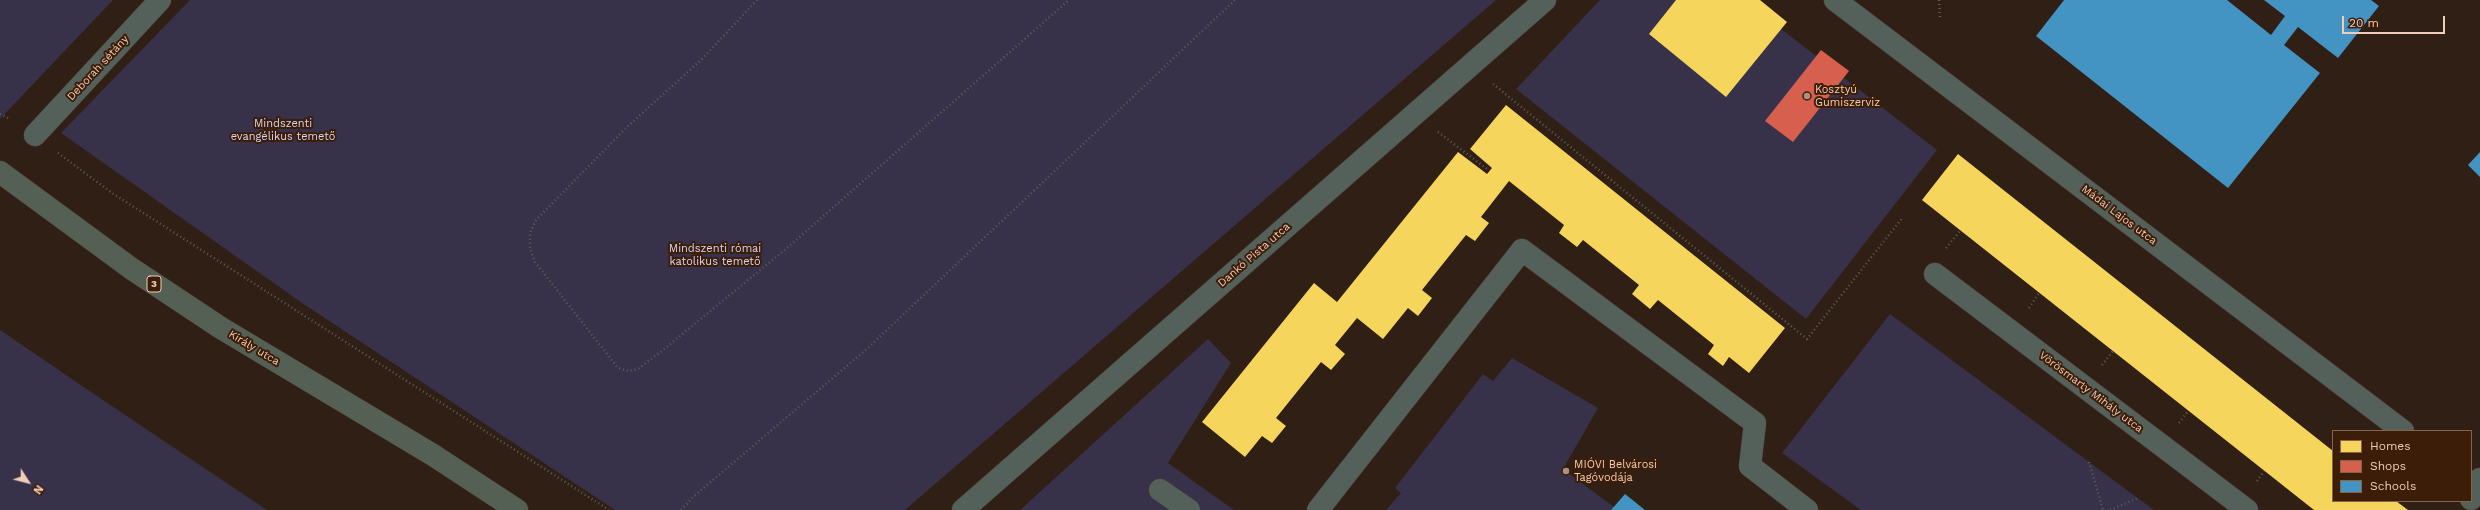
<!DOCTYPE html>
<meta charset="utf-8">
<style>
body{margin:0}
#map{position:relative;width:2480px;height:510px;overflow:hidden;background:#301f14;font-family:"Work Sans",sans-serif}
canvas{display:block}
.legend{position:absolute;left:2332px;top:430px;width:140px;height:72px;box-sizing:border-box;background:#3c1d08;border:1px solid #84634f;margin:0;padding:5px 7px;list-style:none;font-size:12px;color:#f1cdb9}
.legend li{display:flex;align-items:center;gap:8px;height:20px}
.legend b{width:20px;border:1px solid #84634f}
.north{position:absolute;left:8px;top:462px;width:40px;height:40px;-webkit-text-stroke:3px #3c1d08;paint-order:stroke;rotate:126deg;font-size:11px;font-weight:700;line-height:16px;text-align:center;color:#f1cdb9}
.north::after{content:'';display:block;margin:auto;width:14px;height:18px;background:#f1cdb9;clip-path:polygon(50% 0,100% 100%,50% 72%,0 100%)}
.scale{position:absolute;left:2342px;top:16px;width:103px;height:18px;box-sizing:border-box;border:2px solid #f1cdb9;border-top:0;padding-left:5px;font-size:12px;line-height:14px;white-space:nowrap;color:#f1cdb9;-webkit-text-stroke:3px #3c1d08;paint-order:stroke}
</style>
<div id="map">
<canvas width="2480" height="510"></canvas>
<ul class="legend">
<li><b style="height:11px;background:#f6d55c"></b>Homes</li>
<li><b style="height:11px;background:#d6604d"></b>Shops</li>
<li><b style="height:11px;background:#4393c3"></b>Schools</li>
</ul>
<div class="north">N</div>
<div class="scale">20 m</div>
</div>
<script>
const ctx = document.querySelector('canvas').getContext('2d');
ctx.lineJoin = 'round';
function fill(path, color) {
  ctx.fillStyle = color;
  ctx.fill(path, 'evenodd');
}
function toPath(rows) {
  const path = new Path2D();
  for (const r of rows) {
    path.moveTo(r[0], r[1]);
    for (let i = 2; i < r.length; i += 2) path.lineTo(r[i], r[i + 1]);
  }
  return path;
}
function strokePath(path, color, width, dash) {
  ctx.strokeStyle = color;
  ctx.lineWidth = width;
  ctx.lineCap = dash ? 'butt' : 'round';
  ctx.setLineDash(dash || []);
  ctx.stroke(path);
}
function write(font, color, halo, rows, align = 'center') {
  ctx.font = font + ' "Work Sans",sans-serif';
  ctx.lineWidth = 4;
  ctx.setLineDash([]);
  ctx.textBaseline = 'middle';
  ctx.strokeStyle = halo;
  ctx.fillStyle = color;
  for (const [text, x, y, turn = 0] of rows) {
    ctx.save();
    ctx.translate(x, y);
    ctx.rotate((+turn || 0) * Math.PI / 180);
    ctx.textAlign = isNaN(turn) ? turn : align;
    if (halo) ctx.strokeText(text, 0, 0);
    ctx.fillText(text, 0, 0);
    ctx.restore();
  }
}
const green = toPath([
 [0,0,113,0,0,119],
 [190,0,1496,0,905,510,615,510,302,303,61,133],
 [1600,0,1744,0,1937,150,1806,319,1516,89],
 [1890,314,2089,462,2154,510,1861,510,1782,453],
 [0,330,100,398,267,510,0,510],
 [1208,339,1231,363,1168,463,1234,510,1020,510],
 [1512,358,1598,408,1563,469,1618,510,1386,510,1401,493,1395,488,1483,374,1493,381]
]);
const homes = toPath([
 [1676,0,1760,0,1787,22,1726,97,1649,34],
 [1506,105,1785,328,1749,373,1729,357,1723,366,1708,354,1714,345,1658,300,1650,309,1632,294,1639,285,1583,240,1577,247,1559,233,1564,225,1509,181,1481,217,1489,223,1475,241,1466,235,1422,290,1432,298,1418,316,1408,308,1383,339,1357,318,1335,345,1345,354,1331,370,1321,362,1276,418,1286,426,1272,443,1262,436,1245,457,1202,422,1314,283,1337,302,1458,152,1487,174,1492,168,1470,149],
 [1958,154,2333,451,2333,501,2396,501,2408,510,2314,510,1922,200]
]);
const shops = toPath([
 [1821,50,1849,71,1793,142,1765,121]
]);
const schools = toPath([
 [2064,0,2227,0,2271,35,2285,16,2264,0,2371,0,2379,6,2338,58,2298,27,2284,45,2320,73,2228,188,2036,36],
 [2480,152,2480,177,2468,165],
 [1625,494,1645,510,1611,510]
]);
const path = toPath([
 [757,0,702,59,627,127,536,220,530,233,530,249,535,262,618,368,628,371,638,369,663,350,787,248,1069,0],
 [1939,0,1940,19],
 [1493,84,1807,339,1903,217],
 [0,114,10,119],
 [1438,132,1487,169],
 [58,153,112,193,609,510],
 [1946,248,1960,231],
 [2029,308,2039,293],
 [2102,365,2113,351],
 [2179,423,2188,411],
 [2089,462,2103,510],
 [2257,481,2264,471],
 [681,510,693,497,868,348,1235,0],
 [2110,510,2138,498]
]);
const minor = toPath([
 [1835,0,2403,431],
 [35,135,160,0],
 [1935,274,2247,510],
 [1160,490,1189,510],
 [2471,499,2475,485,2480,479],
 [963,510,1545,0],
 [1318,510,1522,250,1755,423,1750,466,1807,510]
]);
const major = toPath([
 [0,172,132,269,221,328,433,455,517,510]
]);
const markers = [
 [1807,96,4,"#ad907f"],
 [1566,471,4,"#ad907f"]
];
const shields = [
 [154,284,14]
];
const shieldNames = [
 ["3",154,284]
];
const streetNames = [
 ["Deborah sétány",98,68,-47],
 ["Mádai Lajos utca",2119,215,37],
 ["Dankó Pista utca",1254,255,-41],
 ["Király utca",254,348,31],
 ["Vörösmarty Mihály utca",2091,392,37]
];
const poiNames = [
 ["Kosztyú",1815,90],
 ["Gumiszerviz",1815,103],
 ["MIÓVI Belvárosi",1574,465],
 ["Tagóvodája",1574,478]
];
const parkNames = [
 ["Mindszenti",283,124],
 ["evangélikus temető",283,137],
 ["Mindszenti római",715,249],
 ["katolikus temető",715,262]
];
fill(green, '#373149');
fill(homes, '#f6d55c');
fill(shops, '#d6604d');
fill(schools, '#4393c3');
strokePath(minor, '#4c3c31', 23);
strokePath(major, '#4c3c31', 23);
strokePath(path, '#5b5f57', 2.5, [1, 3]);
strokePath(minor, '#54615a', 22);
strokePath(major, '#556055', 22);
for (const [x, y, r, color] of markers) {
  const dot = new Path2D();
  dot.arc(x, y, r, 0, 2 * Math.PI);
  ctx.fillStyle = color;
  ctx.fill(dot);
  strokePath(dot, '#3c1d08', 1.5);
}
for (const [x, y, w] of shields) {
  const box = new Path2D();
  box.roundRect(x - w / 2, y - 8, w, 16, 3);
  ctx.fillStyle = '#3c1d08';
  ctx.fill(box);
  strokePath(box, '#f1cdb9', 1);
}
write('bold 10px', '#f1cdb9', null, shieldNames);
write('11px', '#f1cdb9', '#3c1d08', streetNames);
write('11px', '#f1cdb9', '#3c1d08', poiNames, 'left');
write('11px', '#dad6f7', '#3c1d08', parkNames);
</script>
